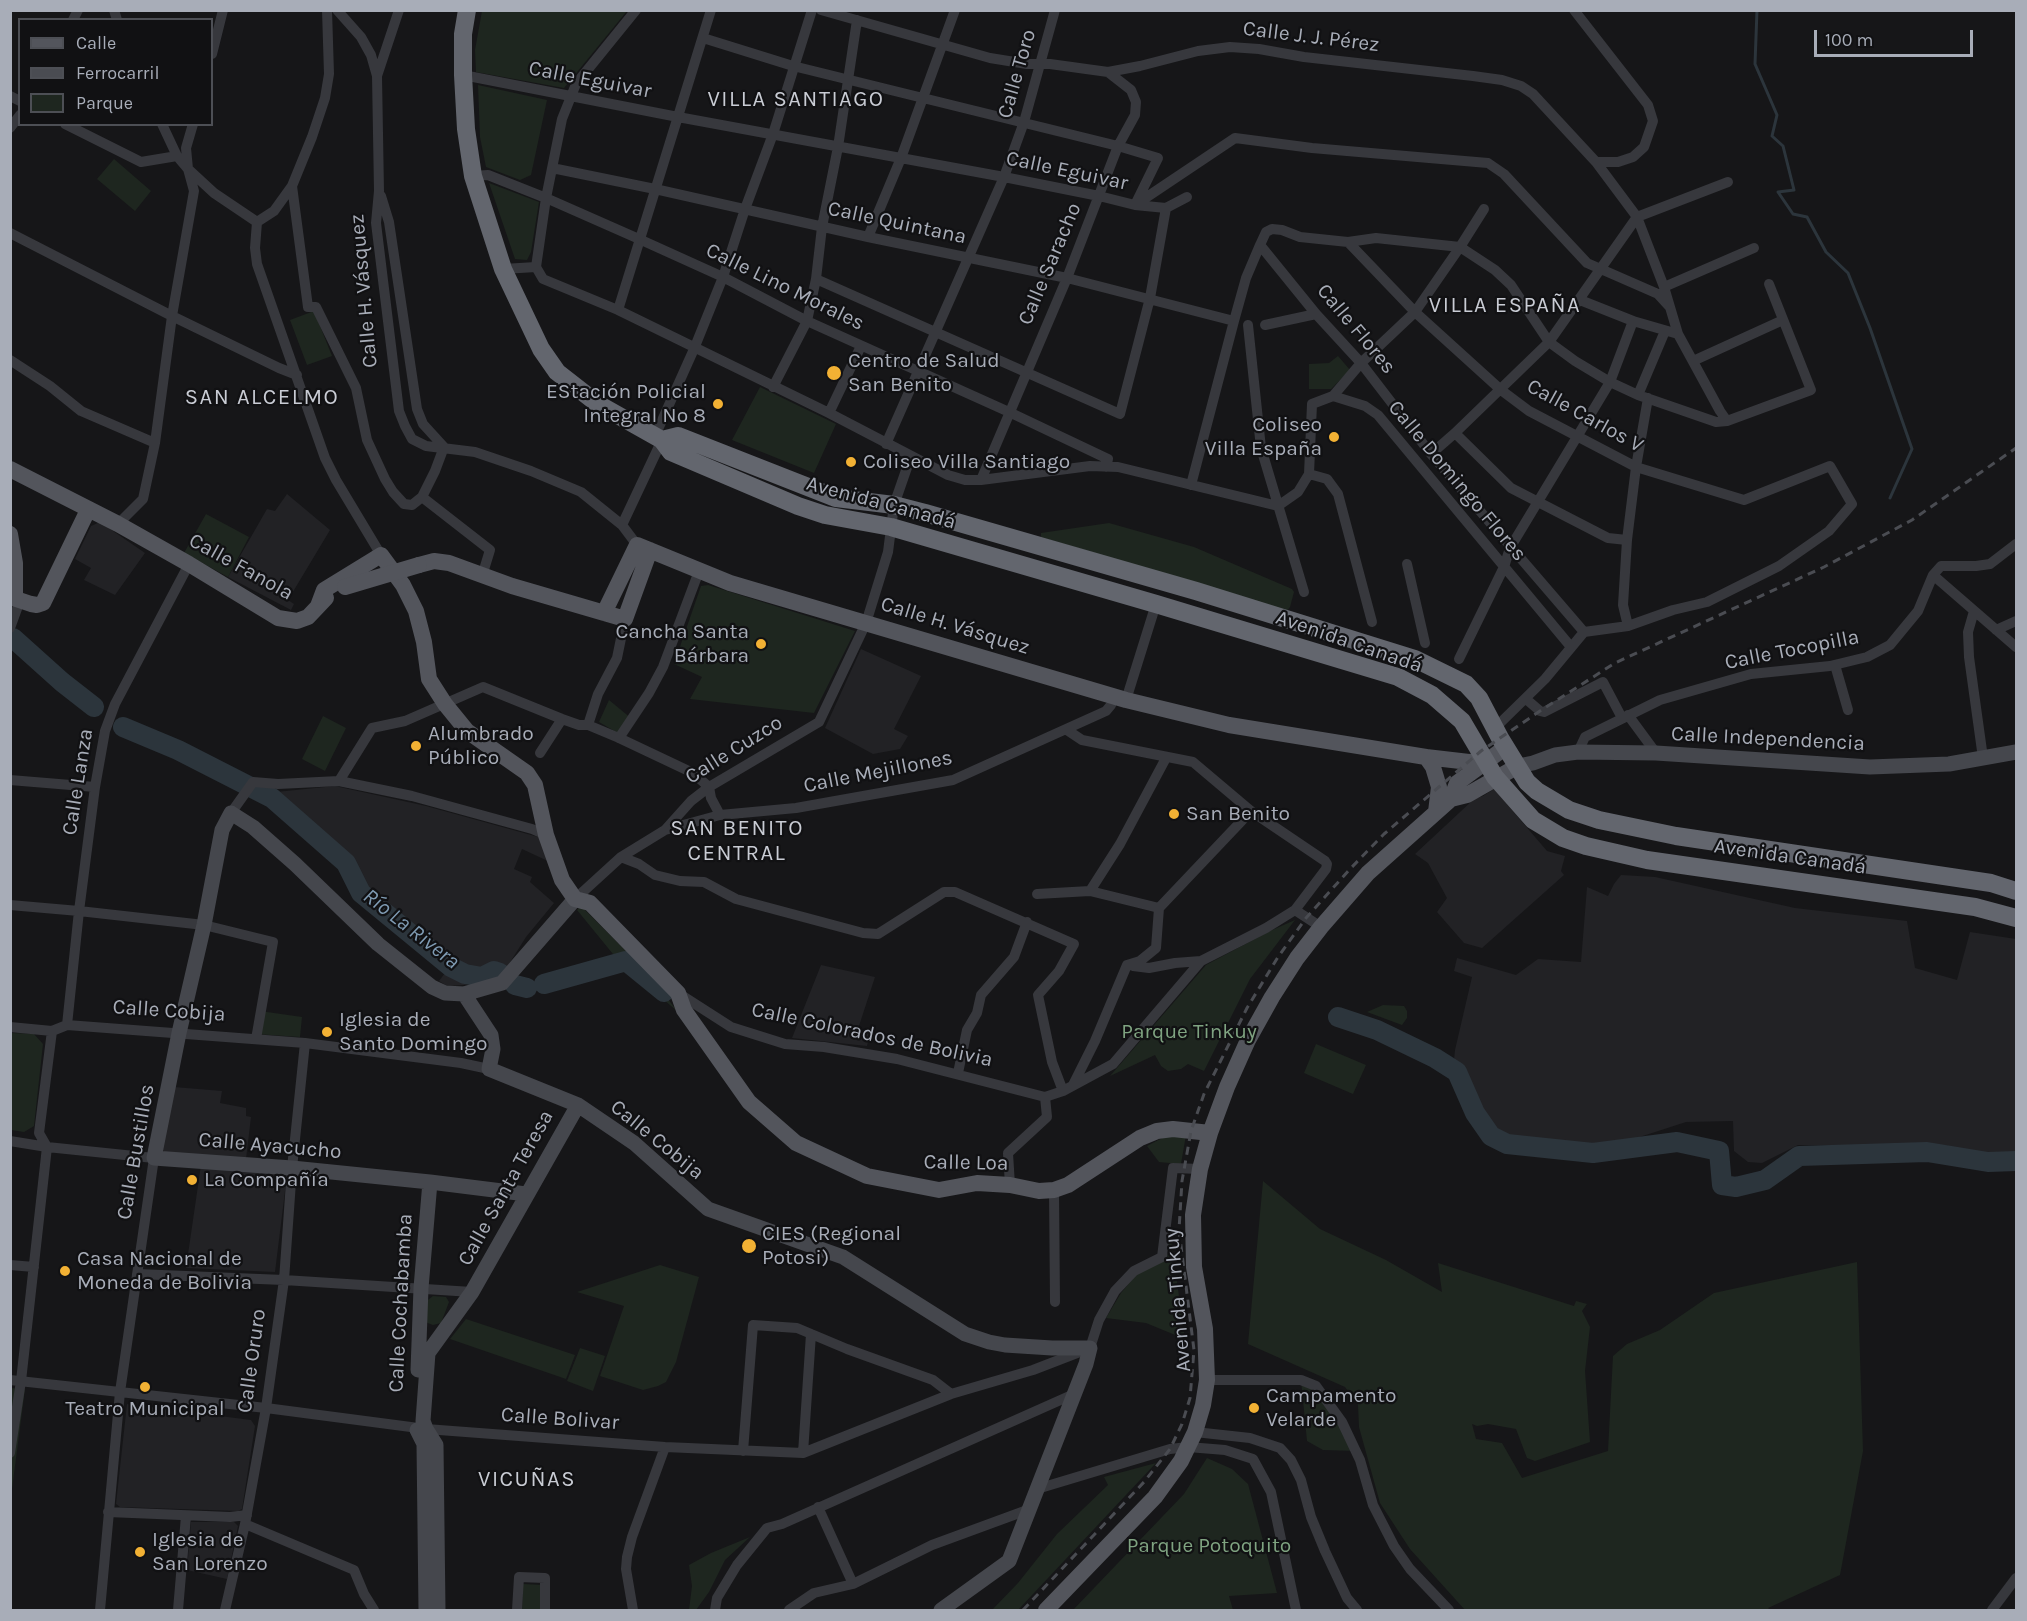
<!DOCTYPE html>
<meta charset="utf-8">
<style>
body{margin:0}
#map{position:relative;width:2027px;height:1621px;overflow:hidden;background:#161618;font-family:Karla,sans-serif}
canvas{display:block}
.frame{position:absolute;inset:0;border:12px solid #a8adb8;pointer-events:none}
.legend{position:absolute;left:18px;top:18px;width:195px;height:108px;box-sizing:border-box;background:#111113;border:2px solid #4d4f55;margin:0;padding:8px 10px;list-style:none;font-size:18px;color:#a8adb8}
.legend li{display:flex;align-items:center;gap:12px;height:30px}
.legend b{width:30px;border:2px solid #4d4f55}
.scale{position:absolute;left:1814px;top:30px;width:159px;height:27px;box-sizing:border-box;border:3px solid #a8adb8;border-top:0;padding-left:8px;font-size:18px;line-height:21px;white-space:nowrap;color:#a8adb8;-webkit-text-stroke:4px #111113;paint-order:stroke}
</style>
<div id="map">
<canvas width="2027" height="1621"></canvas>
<div class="frame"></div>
<ul class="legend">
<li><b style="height:8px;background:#53555c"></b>Calle</li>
<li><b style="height:8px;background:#4a4c52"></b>Ferrocarril</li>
<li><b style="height:16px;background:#1e261f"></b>Parque</li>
</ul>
<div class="scale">100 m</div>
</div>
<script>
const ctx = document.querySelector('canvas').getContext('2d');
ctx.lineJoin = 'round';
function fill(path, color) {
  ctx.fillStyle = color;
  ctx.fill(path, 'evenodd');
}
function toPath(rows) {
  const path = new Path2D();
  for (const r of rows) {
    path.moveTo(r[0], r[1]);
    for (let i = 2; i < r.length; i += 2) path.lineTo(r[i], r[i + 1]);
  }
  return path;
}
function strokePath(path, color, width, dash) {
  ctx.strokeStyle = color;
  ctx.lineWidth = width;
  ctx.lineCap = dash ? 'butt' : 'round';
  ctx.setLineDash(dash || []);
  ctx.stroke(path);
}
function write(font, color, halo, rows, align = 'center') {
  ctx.font = font + ' Karla,sans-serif';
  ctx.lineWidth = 4.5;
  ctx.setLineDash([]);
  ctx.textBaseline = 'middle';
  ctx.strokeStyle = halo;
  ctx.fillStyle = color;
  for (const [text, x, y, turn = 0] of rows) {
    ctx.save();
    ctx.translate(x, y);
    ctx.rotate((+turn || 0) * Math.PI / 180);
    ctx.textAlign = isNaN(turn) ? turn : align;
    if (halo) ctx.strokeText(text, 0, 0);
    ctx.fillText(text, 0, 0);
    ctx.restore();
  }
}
const built = toPath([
 [287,494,330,530,288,600,294,604,291,610,228,577,267,509,275,511],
 [100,522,145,553,115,595,84,580,91,568,75,559,91,526],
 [861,649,921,676,894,729,908,736,900,749,873,754,825,728],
 [335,786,426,806,542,838,550,862,522,849,514,869,532,877,530,882,554,903,526,937,502,975,464,985,447,986,439,981,451,965,363,891,350,864,274,797,256,787,276,792],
 [1494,789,1547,851,1565,856,1561,871,1564,875,1482,948,1464,943,1437,912,1447,898,1428,863,1415,854,1474,799,1483,796],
 [1621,875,1655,877,1795,908,1907,921,1915,968,1957,980,1970,932,2016,939,2016,1155,1978,1154,1944,1145,1798,1145,1762,1163,1748,1162,1734,1151,1733,1121,1686,1122,1621,1143,1594,1148,1546,1144,1498,1133,1454,1060,1455,1050,1472,977,1454,971,1457,958,1516,975,1538,959,1581,962,1587,887,1608,896,1614,884],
 [821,965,875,977,858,1029,870,1032,867,1046,792,1038],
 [174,1087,222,1091,220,1103,246,1108,246,1116,251,1117,246,1159,165,1152,160,1148],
 [201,1165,287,1175,275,1272,186,1268],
 [127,1404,251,1420,255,1426,242,1509,238,1511,120,1507,116,1504],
 [191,1522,234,1522,238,1526,227,1579,187,1570]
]);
const green = toPath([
 [482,11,482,10,627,11,564,88,476,72,475,50],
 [478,85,547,100,531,175,520,180,486,167,480,137],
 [114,159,151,191,135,211,97,179],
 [489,183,539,202,531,252,527,260,515,259],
 [314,311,332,356,307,365,290,320],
 [1338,356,1350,370,1331,389,1309,389,1309,364,1329,363],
 [760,387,836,424,814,473,732,440],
 [206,514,249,537,228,577,184,553],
 [1109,523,1194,547,1292,589,1294,592,1290,607,1287,611,1041,537,1041,533],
 [708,585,855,631,814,713,690,699,702,677,674,664,701,586],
 [609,700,632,719,623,736,599,722],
 [323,716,346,728,325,771,302,759],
 [581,906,645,970,678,1012,617,959,577,910],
 [1295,920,1250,979,1204,1071,1188,1064,1181,1069,1168,1071,1161,1066,1155,1055,1110,1076,1206,965,1270,931],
 [1383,1005,1404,1006,1407,1011,1407,1018,1402,1025,1367,1012],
 [260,1011,302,1017,300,1037,256,1034],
 [11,1033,34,1034,43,1044,34,1126,24,1132,11,1130],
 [1316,1044,1366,1065,1353,1094,1304,1073],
 [1168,1135,1186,1135,1181,1164,1159,1162,1147,1146],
 [1263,1181,1320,1229,1386,1260,1442,1292,1438,1263,1574,1306,1576,1301,1587,1304,1582,1311,1590,1327,1585,1371,1590,1442,1535,1461,1527,1458,1516,1429,1488,1424,1477,1426,1472,1424,1476,1439,1502,1443,1522,1478,1608,1451,1613,1356,1627,1344,1660,1330,1714,1293,1857,1262,1863,1451,1840,1575,1768,1608,1770,1610,1465,1610,1410,1549,1380,1503,1359,1427,1358,1405,1345,1387,1248,1344],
 [1170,1232,1185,1339,1146,1323,1106,1318,1121,1293,1137,1274,1167,1258],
 [660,1265,699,1277,676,1362,666,1382,658,1386,643,1390,600,1376,624,1306,577,1292],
 [433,1296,446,1297,449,1302,441,1323,433,1325,425,1322,424,1303],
 [466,1319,575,1355,566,1379,450,1339],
 [580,1348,605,1356,593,1391,567,1381],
 [1301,1380,1316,1386,1356,1451,1323,1450,1307,1441],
 [10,1388,25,1389,12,1489,10,1489],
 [1207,1458,1232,1469,1248,1484,1277,1593,1229,1596,1233,1610,1073,1610,1184,1494],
 [1156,1463,1018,1610,992,1610,1018,1583,1057,1534,1108,1485,1104,1477],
 [750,1537,725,1560,709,1592,696,1610,689,1610,692,1586,689,1565,711,1553],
 [523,1584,542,1585,542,1610,522,1610]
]);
const stream = toPath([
 [1757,10,1755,64,1777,115,1772,136,1783,146,1794,190,1778,192,1793,214,1807,217,1826,252,1848,273,1870,328,1912,449,1890,498]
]);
const river = toPath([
 [13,638,62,682,94,707],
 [123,727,178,750,272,798,346,863,361,893,451,967,465,974,482,977,494,971,500,973],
 [544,984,626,961,664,992],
 [515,985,527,988],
 [1338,1017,1377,1030,1435,1058,1457,1072,1475,1113,1491,1136,1507,1144,1593,1153,1677,1142,1719,1151,1722,1185,1736,1187,1765,1180,1799,1156,1927,1152,1988,1162,2016,1161]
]);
const street = toPath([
 [114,10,117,20],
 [337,10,361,37,371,55,377,76,379,191,376,223,399,411,405,426,412,439,426,446,475,452,531,471,581,492,622,525,637,545],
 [636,10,576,84,562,119,546,198,536,267,543,279,618,310,829,413,948,475,965,480,981,480,1090,466,1118,467,1278,506,1298,492,1309,474,1312,404,1333,396,1365,406,1378,415,1571,647],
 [821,10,990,58,1027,64,1050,64,1108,72,1140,66,1198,51,1230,47,1259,49,1304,57,1473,76,1502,80,1521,86,1533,94,1596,162,1637,217,1664,287,1678,334,1720,411,1727,421],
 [1574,10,1648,105,1653,121,1644,147,1633,157,1618,162,1596,162],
 [73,20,78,10],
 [703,38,793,66,1118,146,1158,158,1135,205,1166,208,1187,197],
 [212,54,223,10],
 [463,75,678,117,1004,177,1099,196,1135,205,1235,138,1312,148,1488,163,1504,174,1587,263,1658,294,1669,306],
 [377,76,399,10],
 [10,96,20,101],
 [65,124,141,162,177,156],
 [162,124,177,156,188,169,214,193,257,222],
 [10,128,20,115],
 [552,168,655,189,868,237,1067,278,1234,321],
 [473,176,488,175,546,198,639,239,723,277,807,321,1009,412,1108,459,1106,467],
 [292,186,308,307,316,307,356,388,367,440,385,479,393,492,404,504,412,505,422,497,490,550,482,576],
 [381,196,389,222,417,409,423,424,444,447],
 [1637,217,1728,182],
 [257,222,255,248,257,264,325,458,336,480,381,555],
 [257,222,274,211,292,186,312,137,325,98,329,74,327,10],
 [10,233,172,316,279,368,297,375],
 [868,237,901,158,955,10],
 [1348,242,1376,238,1460,247,1495,270,1511,285,1549,342,1575,361,1610,382,1638,395,1716,422,1727,421,1811,390,1769,284],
 [1260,245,1316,314,1361,363,1431,454,1584,632],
 [503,269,536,267],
 [816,279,1120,414,1150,298,1166,208],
 [1664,287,1754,248],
 [1580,300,1633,321],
 [618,310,711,10],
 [1248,325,1261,448,1304,592],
 [1265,325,1316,314],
 [10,360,50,386,81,411,155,443],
 [1693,361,1783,320],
 [773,387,807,321,816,279,822,227,838,147,857,20],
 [1638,395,1665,331],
 [1333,396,1361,363,1415,312,1460,247,1484,209],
 [829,413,861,346],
 [1455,433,1511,488,1608,538,1627,540],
 [655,436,694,349,723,277,745,209,773,134,812,10],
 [886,444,1004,177,1024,122,1055,10],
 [1431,454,1455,433,1549,342,1637,217],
 [1309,474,1327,479,1338,494,1372,622],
 [981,480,1067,278,1118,146,1135,115,1136,102,1131,90,1108,72],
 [1191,485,1234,321,1246,278,1260,245,1266,232,1272,229,1282,230,1300,237,1348,242,1415,312,1501,390,1529,411,1636,467,1744,500,1830,466,1852,504,1829,531,1779,566,1707,602,1673,610,1628,626,1584,632,1545,679,1495,728],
 [422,497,435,471,444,447],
 [118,524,143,499,155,443,172,316,194,191,188,169,186,148,193,124],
 [622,525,662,440],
 [1407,564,1425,643],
 [1933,575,2016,647],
 [1974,611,1968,632,1969,657,1983,758],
 [1628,626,1623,605,1627,540,1636,467,1648,398],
 [10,628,18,606,15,598],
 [1996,630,2016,621],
 [1459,659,1504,567,1510,548,1610,382,1633,321,1678,334],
 [1835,665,1848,710],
 [1526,699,1540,711,1544,712,1603,682,1622,718],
 [1126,700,1156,604],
 [1628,715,1656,753],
 [588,725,598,694,617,658,625,619],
 [619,738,649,693,663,667,699,571],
 [1578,752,1585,737,1660,700,1751,674,1830,666,1867,657,1890,645,1918,611,1933,575,1941,566,1976,566,1990,564,2016,544],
 [540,753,562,719],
 [10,780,95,787],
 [339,781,412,796,532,829,546,835],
 [231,813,253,782,278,784,339,781,372,728,405,721,483,687,562,719,579,725,588,725,619,738,693,773,709,787,711,798,720,815],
 [665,830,720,815,796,808,953,780,1106,711,1111,705,1114,697],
 [621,857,639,864,655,875,680,881,704,882,736,899,863,933,878,934,944,892,955,892,1074,944,1059,971,1038,995,1052,1062,1063,1091],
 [1090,891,1120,844,1166,758],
 [1037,894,1090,891,1159,908],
 [575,899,621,857,665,830,691,801,709,787,819,722,866,623,888,552,894,505,911,456],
 [10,905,79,911,204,925,273,942,256,1039],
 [1295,910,1321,927],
 [1127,965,1140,961,1156,948,1159,908,1251,811],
 [1133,966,1149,968,1175,963,1201,961],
 [678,993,731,1027,785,1044,824,1047,897,1059,1045,1097,1063,1091,1113,1064,1201,961,1266,928,1295,910,1326,869,1327,864,1325,861,1251,811,1193,762,1082,740,1067,730],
 [67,1025,79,911,95,787,105,731,115,704,189,564],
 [10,1027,52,1031,67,1025,305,1043,461,1063,489,1069],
 [958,1073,967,1030,977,1013,981,995,1014,957,1027,922],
 [1073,1085,1095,1041,1127,965],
 [10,1141,47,1147,154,1158,120,1392,100,1610],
 [1010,1185,1008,1153,1047,1117,1045,1097],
 [1054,1190,1055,1302],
 [10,1265,34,1267],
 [137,1274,284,1280,472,1292],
 [10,1380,266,1408,426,1429,665,1447,803,1453,951,1394,1033,1370,1090,1348,1099,1320,1115,1291,1134,1271,1162,1257,1173,1168,1200,1169],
 [1207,1380,1301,1380,1316,1386,1342,1422,1360,1460,1373,1505,1394,1546,1410,1569,1449,1610],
 [1195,1432,1250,1438,1280,1448,1291,1460,1301,1480,1311,1517,1325,1551,1347,1598,1357,1610],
 [743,1451,753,1325,797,1328,847,1349,933,1380,951,1394],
 [10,1453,21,1381,47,1147,39,1133,52,1031],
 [803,1453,811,1334],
 [1037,1489,1170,1449,1188,1447,1225,1450,1253,1459,1271,1492,1296,1610],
 [818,1507,853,1584],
 [108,1512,230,1517,247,1515],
 [245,1524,354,1570,364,1594,374,1610],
 [178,1610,186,1516],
 [225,1610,245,1524,266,1408,284,1280,292,1168,305,1043],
 [517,1610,519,1577,545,1578,545,1610],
 [633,1610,626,1569,627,1557,632,1537,665,1447],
 [715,1610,717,1598,737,1565,767,1528,782,1524,1074,1394],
 [789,1610,814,1593,853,1584,932,1545,1030,1509],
 [1992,1610,2016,1578]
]);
const secondary = toPath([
 [1518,766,1533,763,1555,755,1578,752,1656,753,1870,767,1949,764,2016,752],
 [464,994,491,1035,493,1049,489,1069,578,1105,634,1143,708,1209,843,1257,965,1334,989,1342,1005,1345,1052,1348,1090,1348,1086,1364,1009,1561,941,1610],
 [526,1194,430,1182,292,1168,154,1158,179,1033,204,925,222,830,231,813,253,827,295,864,378,944,432,987,445,993,464,994,502,983,575,899],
 [418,1370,421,1288,430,1182],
 [417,1430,424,1444,426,1610],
 [438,1610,436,1445,426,1429,423,1421,428,1353,472,1292,578,1105]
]);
const primary = toPath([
 [10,469,118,524,189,564,278,618,297,621,308,617,326,598],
 [10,534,15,563,15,598],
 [419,565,434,561,449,563,512,586,625,619,650,550],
 [10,597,31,604,37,605,43,603,88,510],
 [318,606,324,590,381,555,403,585,416,611,424,642,429,679,445,704,467,731,527,773,535,785,546,835,562,880,575,899,590,903,678,993,684,1010,749,1102,796,1143,867,1176,939,1190,977,1183,1010,1185,1039,1191,1054,1190,1068,1185,1140,1138,1157,1131,1173,1129,1210,1133],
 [604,613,637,545,730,583,1126,700,1229,725,1426,757,1469,762,1486,761],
 [1426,757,1433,767,1439,787,1436,812],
 [1451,799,1457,783,1506,747],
 [1046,1610,1155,1497,1181,1461,1195,1432,1203,1405,1207,1380,1205,1329,1194,1267,1193,1215,1200,1169,1210,1133,1227,1087,1248,1040,1272,997,1297,958,1321,927,1368,873,1451,799,1467,795,1518,766]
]);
const highway = toPath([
 [467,10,463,34,463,75,466,129,473,176,503,269,541,349,557,372,598,404,662,440,671,452,798,506,825,515,891,527,1156,604,1398,677,1432,695,1462,721,1495,777,1533,820,1563,838,1586,846,1647,860,1975,907,2016,918],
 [662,440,678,436,836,498,894,505,925,513,1196,591,1415,659,1466,684,1479,698,1500,738,1527,782,1537,791,1569,810,1599,820,1676,836,1991,883,2016,891]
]);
const rail = toPath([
 [1023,1610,1144,1482,1170,1449,1182,1424,1190,1398,1194,1350,1179,1230,1182,1181,1191,1131,1204,1094,1247,1008,1278,957,1306,918,1350,869,1384,834,1481,751,1540,711,1615,663,1824,567,1912,520,2016,448]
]);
const primaryBridge = toPath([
 [345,587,419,565]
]);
const markers = [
 [834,373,8,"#f2b134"],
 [718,404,6,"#f2b134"],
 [1334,437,6,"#f2b134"],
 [851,462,6,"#f2b134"],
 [761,644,6,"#f2b134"],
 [416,746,6,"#f2b134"],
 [1174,814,6,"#f2b134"],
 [327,1032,6,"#f2b134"],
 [192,1180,6,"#f2b134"],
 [749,1246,8,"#f2b134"],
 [65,1271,6,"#f2b134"],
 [145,1387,6,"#f2b134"],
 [1254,1408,6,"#f2b134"],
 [140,1552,6,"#f2b134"]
];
const streetNames = [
 ["Calle J. J. Pérez",1311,37,7],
 ["Calle Toro",1017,74,-74],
 ["Calle Eguivar",590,80,11],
 ["Calle Eguivar",1067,171,12],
 ["Calle Quintana",897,223,12],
 ["Calle Saracho",1050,264,-67],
 ["Calle Lino Morales",785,287,26],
 ["Calle H. Vásquez",364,291,-95],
 ["Calle Flores",1356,329,50],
 ["Calle Carlos V",1585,416,29],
 ["Calle Domingo Flores",1457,481,50],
 ["Avenida Canadá",881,503,15],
 ["Calle Fanola",241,567,29],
 ["Calle H. Vásquez",955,626,17],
 ["Avenida Canadá",1349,642,19],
 ["Calle Tocopilla",1792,650,-11],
 ["Calle Independencia",1768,739,3],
 ["Calle Cuzco",734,750,-32],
 ["Calle Mejillones",878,772,-11],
 ["Calle Lanza",78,782,-81],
 ["Avenida Canadá",1790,857,8],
 ["Calle Cobija",169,1011,4],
 ["Calle Colorados de Bolivia",872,1035,12],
 ["Calle Cobija",657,1140,39],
 ["Calle Ayacucho",270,1146,5],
 ["Calle Bustillos",136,1152,-80],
 ["Calle Loa",966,1163,1],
 ["Calle Santa Teresa",506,1188,-61],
 ["Avenida Tinkuy",1178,1300,-95],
 ["Calle Cochabamba",401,1303,-87],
 ["Calle Oruro",252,1361,-82],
 ["Calle Bolivar",560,1419,4]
];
const poiNames = [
 ["Centro de Salud",848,361],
 ["San Benito",848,385],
 ["EStación Policial",706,392,"right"],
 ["Integral No 8",706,416,"right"],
 ["Coliseo",1322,425,"right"],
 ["Villa España",1322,449,"right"],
 ["Coliseo Villa Santiago",863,462],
 ["Cancha Santa",749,632,"right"],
 ["Bárbara",749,656,"right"],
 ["Alumbrado",428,734],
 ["Público",428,758],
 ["San Benito",1186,814],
 ["Iglesia de",339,1020],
 ["Santo Domingo",339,1044],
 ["La Compañía",204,1180],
 ["CIES (Regional",762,1234],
 ["Potosi)",762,1258],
 ["Casa Nacional de",77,1259],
 ["Moneda de Bolivia",77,1283],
 ["Campamento",1266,1396],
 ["Velarde",1266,1420],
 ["Teatro Municipal",145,1409,"center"],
 ["Iglesia de",152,1540],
 ["San Lorenzo",152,1564]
];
const parkNames = [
 ["Parque Tinkuy",1189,1032],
 ["Parque Potoquito",1209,1546]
];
const neighbourhoodNames = [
 ["VILLA SANTIAGO",796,100],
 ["VILLA ESPAÑA",1505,306],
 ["SAN ALCELMO",262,398],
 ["SAN BENITO",737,829],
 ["CENTRAL",737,854],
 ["VICUÑAS",527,1480]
];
const waterNames = [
 ["Río La Rivera",411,929,38]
];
fill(built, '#222225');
fill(green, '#1e261f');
strokePath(stream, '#2c353c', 3);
strokePath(river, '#2c353c', 20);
strokePath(street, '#37383d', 10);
strokePath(secondary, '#45474d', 15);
strokePath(primary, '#53555c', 16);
strokePath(highway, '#63666e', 18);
strokePath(rail, '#4a4c52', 3, [8, 6]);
strokePath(primaryBridge, '#53555c', 16);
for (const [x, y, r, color] of markers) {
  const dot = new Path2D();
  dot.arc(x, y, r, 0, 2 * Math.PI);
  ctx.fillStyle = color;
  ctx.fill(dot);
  strokePath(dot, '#111113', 2);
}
write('21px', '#a8adb8', '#111113', streetNames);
write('21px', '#a8adb8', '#111113', poiNames, 'left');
write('21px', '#7fa381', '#111113', parkNames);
ctx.letterSpacing = '1.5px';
write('22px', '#c9ccd4', '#111113', neighbourhoodNames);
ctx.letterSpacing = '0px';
write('italic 22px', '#7f9bb3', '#111113', waterNames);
</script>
